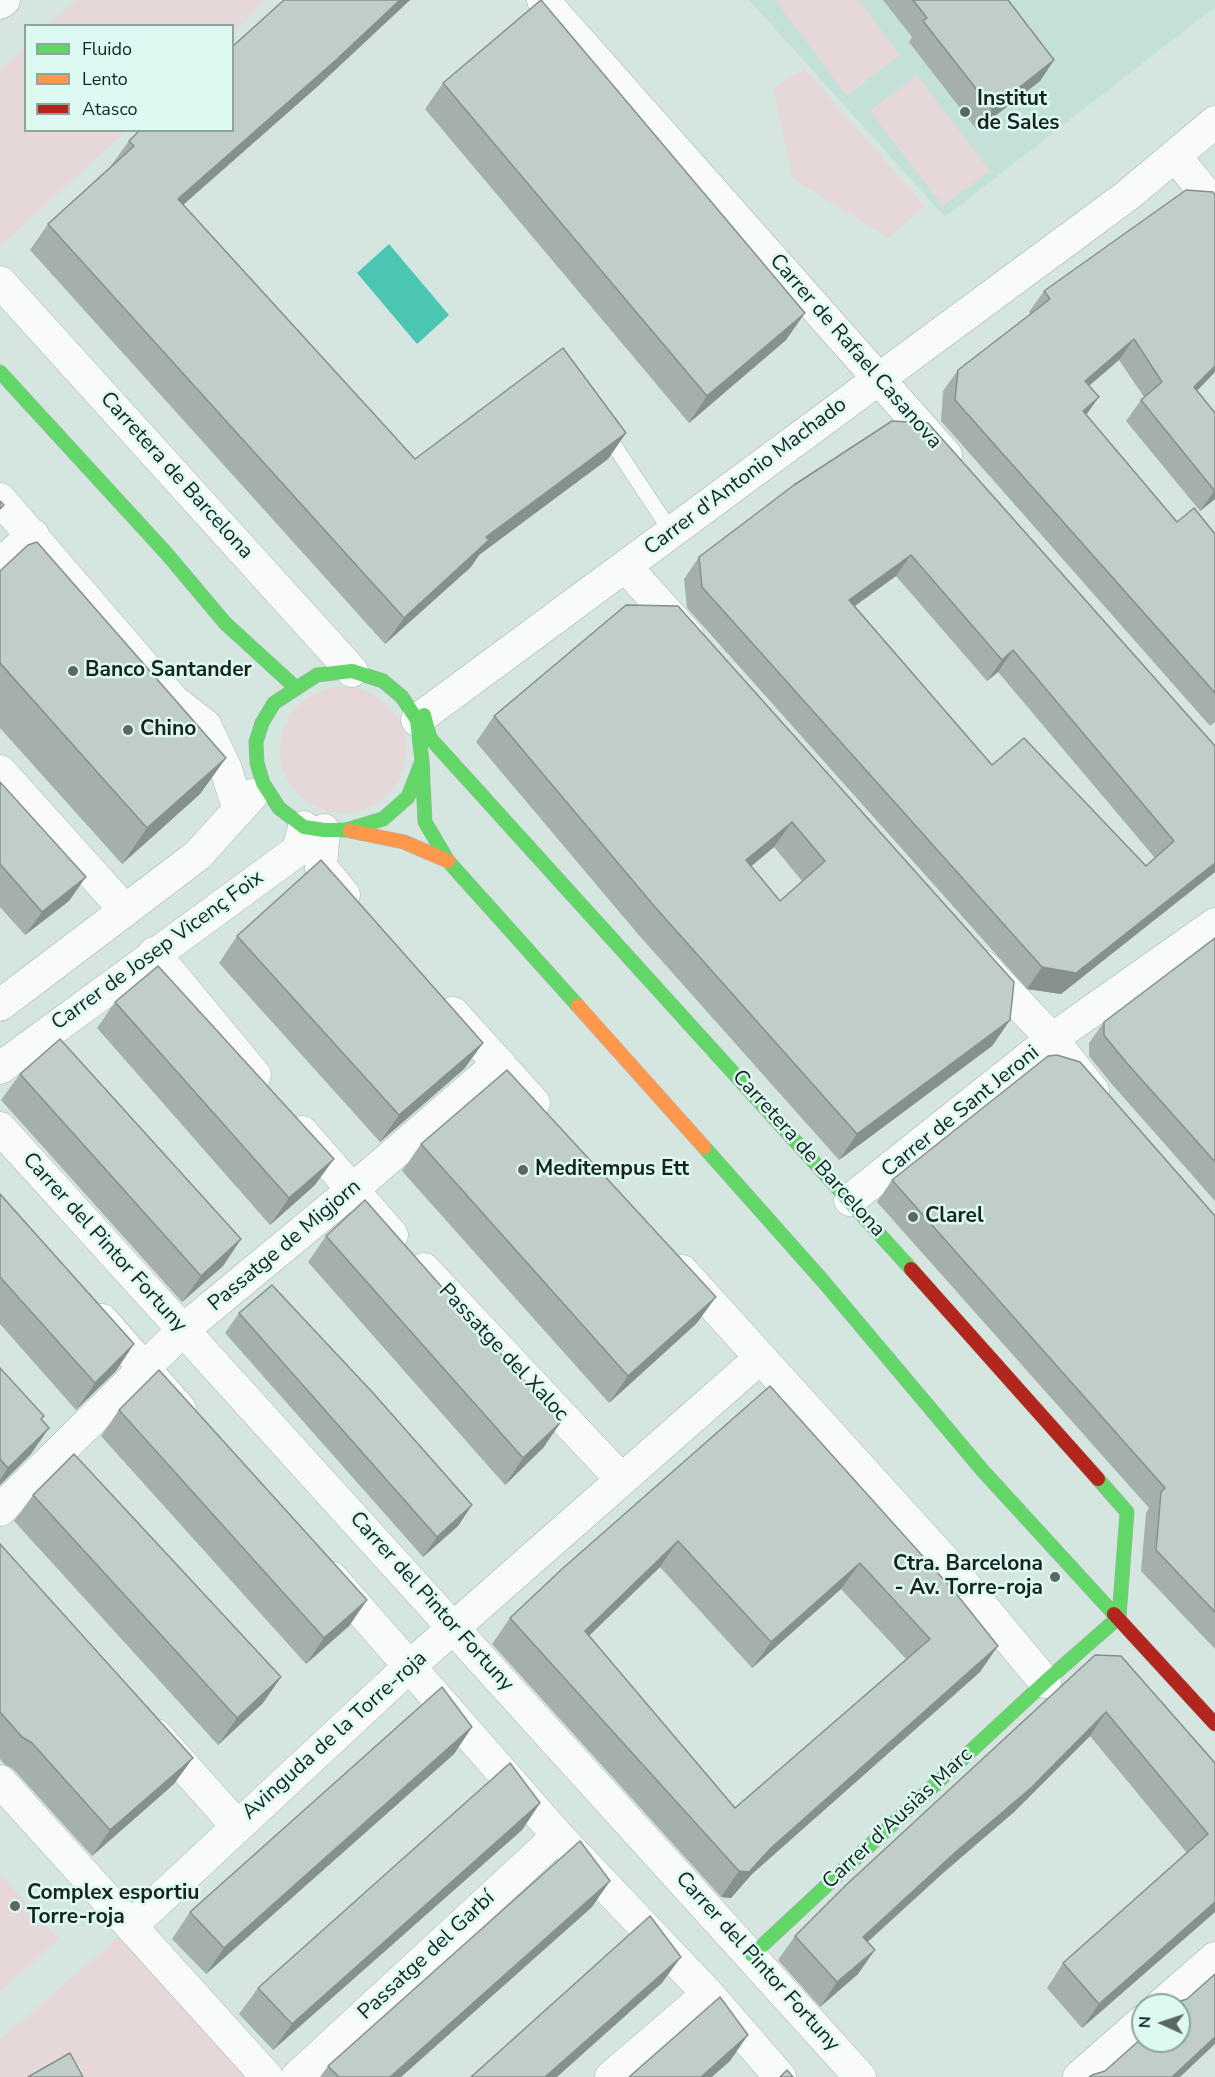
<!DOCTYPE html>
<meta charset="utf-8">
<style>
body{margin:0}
#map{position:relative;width:1215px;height:2077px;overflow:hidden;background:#d5e6e1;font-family:"Nunito Sans",sans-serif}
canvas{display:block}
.legend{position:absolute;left:24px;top:24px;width:210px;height:108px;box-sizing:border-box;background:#dcfaf1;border:2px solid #8ea49d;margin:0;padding:8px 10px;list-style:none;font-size:18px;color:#182320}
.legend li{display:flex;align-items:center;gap:12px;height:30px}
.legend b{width:30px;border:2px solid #8ea49d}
.north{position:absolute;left:1131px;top:1993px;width:60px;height:60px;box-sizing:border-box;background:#dcfaf1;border:2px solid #8ea49d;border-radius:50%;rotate:273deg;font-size:16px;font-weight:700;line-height:24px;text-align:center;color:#182320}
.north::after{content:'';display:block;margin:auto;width:21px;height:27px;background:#5a6764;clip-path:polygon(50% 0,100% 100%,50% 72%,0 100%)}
</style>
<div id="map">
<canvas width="1215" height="2077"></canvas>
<ul class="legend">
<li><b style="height:8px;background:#63d668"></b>Fluido</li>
<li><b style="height:8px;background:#ff974d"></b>Lento</li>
<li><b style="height:8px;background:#b3261e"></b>Atasco</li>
</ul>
<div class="north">N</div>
</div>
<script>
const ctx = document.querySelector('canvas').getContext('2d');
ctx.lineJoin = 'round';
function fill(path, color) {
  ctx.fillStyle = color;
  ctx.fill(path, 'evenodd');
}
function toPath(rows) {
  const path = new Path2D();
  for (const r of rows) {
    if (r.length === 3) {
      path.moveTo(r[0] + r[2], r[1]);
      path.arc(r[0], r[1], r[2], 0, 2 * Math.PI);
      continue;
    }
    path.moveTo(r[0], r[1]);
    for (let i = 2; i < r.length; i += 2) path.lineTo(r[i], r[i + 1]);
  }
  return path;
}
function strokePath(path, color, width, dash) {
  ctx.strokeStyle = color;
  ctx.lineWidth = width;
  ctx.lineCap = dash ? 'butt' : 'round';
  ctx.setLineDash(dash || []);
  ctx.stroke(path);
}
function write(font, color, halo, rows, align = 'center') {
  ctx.font = font + ' "Nunito Sans",sans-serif';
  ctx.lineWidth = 5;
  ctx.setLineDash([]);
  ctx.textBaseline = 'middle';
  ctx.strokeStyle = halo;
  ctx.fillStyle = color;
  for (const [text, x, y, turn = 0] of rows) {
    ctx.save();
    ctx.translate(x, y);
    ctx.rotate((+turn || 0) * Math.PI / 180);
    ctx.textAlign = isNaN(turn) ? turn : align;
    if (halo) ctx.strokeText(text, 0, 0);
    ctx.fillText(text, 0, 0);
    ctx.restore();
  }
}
const built = toPath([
 [749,0,1215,0,1215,7,945,217]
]);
const green = toPath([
 [76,0,267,0,233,32,232,26,48,25],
 [775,0,859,0,900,55,847,96],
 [25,46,26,130,126,131,2,245,0,242,0,69],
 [804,68,925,206,889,238,793,179,773,88],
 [917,75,990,171,943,206,870,111],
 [343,750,63],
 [0,1874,59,1939,0,1992],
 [131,1926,271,2077,0,2077,0,2040]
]);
const water = toPath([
 [389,244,449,315,417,344,357,273]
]);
const lane = toPath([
 [608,436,672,533]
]);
const street = toPath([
 [543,0,946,455],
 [0,3,4,0],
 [1175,156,1215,205],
 [0,282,352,671],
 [0,499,173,700,205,725,225,767,239,810],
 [0,564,33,535],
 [626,567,688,636],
 [417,720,1128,195,1215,122],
 [0,771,124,909],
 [324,830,321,867,344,895],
 [154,953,255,1075],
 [983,966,1052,1039,1093,1091],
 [0,1005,198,855,252,795],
 [453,1013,534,1103],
 [0,1068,298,850,304,827],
 [0,1128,860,2077],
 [302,1132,392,1235],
 [850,1200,1052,1039,1215,924],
 [424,1269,620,1478],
 [682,1271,942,1558,1045,1682],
 [102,1320,180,1409],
 [0,1510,183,1330,351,1191,499,1063],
 [332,1578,558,1836,708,1994,780,2077],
 [156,1735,237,1826],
 [0,1781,267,2077],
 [131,1926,410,1666,759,1359],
 [1161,2005,1215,1958],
 [297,2077,558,1836],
 [611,2077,708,1994],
 [1079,2077,1143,2021]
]);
const fast = toPath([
 [0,372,167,554,225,623,295,687],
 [424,715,430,738,911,1269],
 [422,761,408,797,383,819,346,830,324,830,304,827,279,808,263,783,257,763,256,742,262,723,274,703,317,675,352,671,383,681,402,697,417,720,422,761,425,822,448,861,578,1006],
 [704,1147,823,1281,983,1471,1114,1614],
 [1098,1479,1127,1512,1119,1617],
 [752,1955,1045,1682,1119,1617]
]);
const slow = toPath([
 [350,831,404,842,448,861],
 [578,1006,704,1147]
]);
const jam = toPath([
 [911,1269,1098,1479],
 [1114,1614,1215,1724]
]);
const wall = toPath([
 [284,0,410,0,318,86,183,205,415,459,626,433,608,459,479,555,471,567,385,644,30,250,48,224,110,167,129,141],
 [883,0,1008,0,1054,60,1040,81,977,130,909,42,912,37],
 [443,83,786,340,689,423,425,109],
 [1215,195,1215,372,1197,391,1215,413,1215,499,1200,511,1126,421,1141,400,1144,397,1119,360,1089,386,1086,414,1177,522,1215,534,1215,722,1210,726,941,421,943,391,958,370,1031,314,1029,312,1044,291],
 [892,421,1215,872,1061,994,1027,989,687,608,684,579,699,557],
 [896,576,987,681,998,672,1155,858,1146,866,992,765,855,606],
 [0,571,226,758,200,794,122,864,0,728],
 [626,605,1010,1020,992,1046,839,1160,637,933,476,742,494,716],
 [774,847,802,881,780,901,751,866],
 [0,782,69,901,25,935,0,907],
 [237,936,483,1043,464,1069,380,1142,219,963],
 [1215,938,1215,1201,1110,1082,1089,1056,1089,1043,1104,1022],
 [115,1002,315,1185,270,1225,97,1028],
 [20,1074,241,1239,223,1266,182,1302,1,1100],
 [421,1144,697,1323,609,1403,402,1171],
 [892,1180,1215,1216,1215,1649,1141,1571,1146,1513,1149,1508,877,1202],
 [0,1194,116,1371,76,1410,0,1324],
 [326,1236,561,1422,543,1448,505,1485,308,1262],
 [239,1313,472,1505,458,1526,423,1557,225,1333],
 [0,1368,31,1454,0,1485],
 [770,1386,980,1672,752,1874,731,1898,721,1897,492,1644,510,1618],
 [660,1567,752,1668,841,1589,906,1659,735,1808,589,1636],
 [119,1410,367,1600,349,1626,306,1664,101,1436],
 [33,1495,281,1677,263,1703,218,1745,14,1521],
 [0,1544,174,1784,92,1856,13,1769,4,1764,0,1759],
 [1095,1655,1215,1763,1215,1912,1082,2028,1047,1988,1063,1963,1187,1853,1090,1736,1014,1812,943,1873,868,1942,858,1974,820,2007,778,1960,795,1936],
 [472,1727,454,1754,206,1974,172,1939,190,1912],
 [540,1803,522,1830,273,2050,239,2014,258,1988],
 [592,1907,401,2077,320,2077,328,2066]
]);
const shadedWall = toPath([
 [400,0,410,0,318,86,159,226,178,199],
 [1054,60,1040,81,977,130,992,109],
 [805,313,786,340,689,423,707,396],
 [1134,339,1119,360,1070,402,1085,381],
 [1215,366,1215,372,1180,408,1194,387],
 [1099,397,1084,418,1083,411],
 [626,433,608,459,479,555,471,567,385,644,404,618,486,537],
 [1215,490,1215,499,1200,511],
 [911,555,896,576,834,621,849,600],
 [1013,650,998,672,987,681,1002,660],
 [226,758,200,794,122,864,147,828],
 [792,822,774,847,728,886,746,860],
 [1215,863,1215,872,1061,994,1027,989,1042,967],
 [86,877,69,901,25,935,42,912],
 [1010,1020,992,1046,839,1160,857,1134],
 [483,1043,464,1069,380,1142,399,1115],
 [334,1159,315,1185,270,1225,289,1198],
 [241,1239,223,1266,182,1302,201,1276],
 [716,1297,697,1323,609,1403,628,1376],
 [134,1344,116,1371,76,1410,95,1383],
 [561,1422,543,1448,505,1485,523,1458],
 [49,1428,31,1454,0,1485,0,1480,8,1468],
 [472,1505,458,1526,423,1557,437,1537],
 [678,1541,660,1567,567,1657,585,1631],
 [860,1563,841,1589,752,1668,771,1642],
 [367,1600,349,1626,306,1664,324,1638],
 [998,1646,980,1672,752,1874,731,1898,721,1897,739,1871,771,1848],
 [281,1677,263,1703,218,1745,237,1718],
 [1106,1712,1090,1736,1014,1812,943,1873,846,1961,863,1937],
 [472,1727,454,1754,206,1974,224,1948],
 [193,1758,174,1784,92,1856,110,1830],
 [540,1803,522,1830,273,2050,292,2024],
 [610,1881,592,1907,401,2077,390,2077],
 [1215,1902,1215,1912,1082,2028,1099,2004],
 [875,1950,858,1974,820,2007,837,1982],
 [681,1957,662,1983,557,2077,545,2077],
 [748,2035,730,2061,712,2077,701,2077],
 [1215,2037,1215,2044,1180,2077,1172,2077]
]);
const building = toPath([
 [284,0,400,0,336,60,178,199,415,459,563,348,626,433,486,537,489,540,404,618,48,224,134,146,129,141,140,130,232,130,232,47,284,0],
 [541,0,805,313,707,396,443,83,541,0],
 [913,0,1008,0,1054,60,992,109,923,21,927,18,913,0],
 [1186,190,1213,192,1215,195,1215,366,1194,387,1215,413,1215,490,1214,490,1141,400,1162,382,1134,339,1085,381,1099,397,1083,411,1177,522,1194,508,1215,534,1215,693,955,400,958,370,1050,299,1044,291,1186,190],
 [892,421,928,423,1215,746,1215,863,1076,973,1042,967,702,587,699,557,794,485,892,421],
 [911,555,1002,660,1013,650,1174,841,1146,866,1024,738,992,765,849,600,911,555],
 [0,501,4,505,0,509,0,501],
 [37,542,226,758,147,828,0,663,0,571,28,545,37,542],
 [626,605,678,606,1014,982,1010,1020,857,1134,655,907,494,716,626,605],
 [792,822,825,861,780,901,746,860,792,822],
 [0,782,86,877,42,912,0,864,0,782],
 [321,860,483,1043,399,1115,237,936,321,860],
 [1215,938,1215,1162,1125,1061,1104,1035,1104,1022,1215,938],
 [158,966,334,1159,289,1198,115,1002,158,966],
 [60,1039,241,1239,201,1276,20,1074,60,1039],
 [1057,1055,1080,1062,1215,1216,1215,1612,1156,1550,1161,1492,1165,1488,892,1180,1048,1056,1057,1055],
 [507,1070,716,1297,628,1376,421,1144,507,1070],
 [0,1194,134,1344,95,1383,0,1277,0,1194],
 [365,1200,561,1422,523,1458,326,1236,365,1200],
 [272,1285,374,1394,472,1505,437,1537,239,1313,272,1285],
 [0,1368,44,1416,41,1419,49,1428,8,1468,0,1459,0,1368],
 [159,1370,367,1600,324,1638,119,1410,159,1370],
 [770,1386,954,1591,998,1646,771,1848,749,1872,739,1871,510,1618,562,1569,770,1386],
 [678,1541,771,1642,860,1563,930,1639,735,1808,585,1631,678,1541],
 [74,1454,281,1677,237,1718,33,1495,74,1454],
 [0,1544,193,1758,110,1830,32,1743,22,1737,0,1712,0,1544],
 [1095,1655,1121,1656,1215,1763,1215,1902,1099,2004,1063,1963,1208,1834,1106,1712,1031,1788,959,1849,863,1937,875,1950,837,1982,795,1936,846,1885,1095,1655],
 [442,1687,472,1727,224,1948,190,1912,442,1687],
 [510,1763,540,1803,292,2024,258,1988,510,1763],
 [580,1841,610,1881,390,2077,339,2077,328,2066,580,1841],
 [650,1916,681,1957,545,2077,471,2077,650,1916],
 [1215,1974,1215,2037,1172,2077,1089,2077,1092,2075,1105,2071,1143,2037,1143,2041,1179,2041,1179,2005,1173,2005,1174,2003,1187,1999,1215,1974],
 [720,1997,748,2035,701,2077,629,2077,720,1997],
 [70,2053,83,2077,28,2077,70,2053],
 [787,2070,793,2077,780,2077,787,2070]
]);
const markers = [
 [965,112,6,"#5a6764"],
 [73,671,6,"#5a6764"],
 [128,730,6,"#5a6764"],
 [523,1170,6,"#5a6764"],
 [913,1217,6,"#5a6764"],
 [1055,1577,6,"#5a6764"],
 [15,1906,6,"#5a6764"]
];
const poiNames = [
 ["Institut",977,100],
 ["de Sales",977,124],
 ["Banco Santander",85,671],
 ["Chino",140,730],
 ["Meditempus Ett",535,1170],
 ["Clarel",925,1217],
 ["Ctra. Barcelona",1043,1565,"right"],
 ["- Av. Torre-roja",1043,1589,"right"],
 ["Complex esportiu",27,1894],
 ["Torre-roja",27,1918]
];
const streetNames = [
 ["Carrer de Rafael Casanova",855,352,49],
 ["Carretera de Barcelona",176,476,48],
 ["Carrer d'Antonio Machado",746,477,-37],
 ["Carrer de Josep Vicenç Foix",158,951,-36],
 ["Carrer de Sant Jeroni",961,1112,-39],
 ["Carretera de Barcelona",808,1154,48],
 ["Carrer del Pintor Fortuny",104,1243,48],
 ["Passatge de Migjorn",285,1246,-40],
 ["Passatge del Xaloc",503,1353,47],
 ["Carrer del Pintor Fortuny",431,1602,48],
 ["Avinguda de la Torre-roja",335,1736,-42],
 ["Carrer d'Ausiàs Marc",898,1819,-43],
 ["Passatge del Garbí",427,1956,-43],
 ["Carrer del Pintor Fortuny",757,1962,48]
];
fill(built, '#c4e1d9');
fill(green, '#e6d7d9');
fill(water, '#4ac6b2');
strokePath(lane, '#a6b3af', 16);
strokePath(street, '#a6b3af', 33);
strokePath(fast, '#a6b3af', 15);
strokePath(slow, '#a6b3af', 15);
strokePath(jam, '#a6b3af', 15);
strokePath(lane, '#f9fbfa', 15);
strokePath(street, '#f9fbfa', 32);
strokePath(fast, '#63d668', 14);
strokePath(slow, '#ff974d', 14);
strokePath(jam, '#b3261e', 14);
fill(wall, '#a5b0ad');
fill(shadedWall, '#86908d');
fill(building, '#c0cdc9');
strokePath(building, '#86908d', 1.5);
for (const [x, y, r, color] of markers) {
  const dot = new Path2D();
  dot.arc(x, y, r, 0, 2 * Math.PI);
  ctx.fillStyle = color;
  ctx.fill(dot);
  strokePath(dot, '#dcfaf1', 2);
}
write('bold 21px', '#182320', '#dcfaf1', poiNames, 'left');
write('21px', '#182320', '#dcfaf1', streetNames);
</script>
